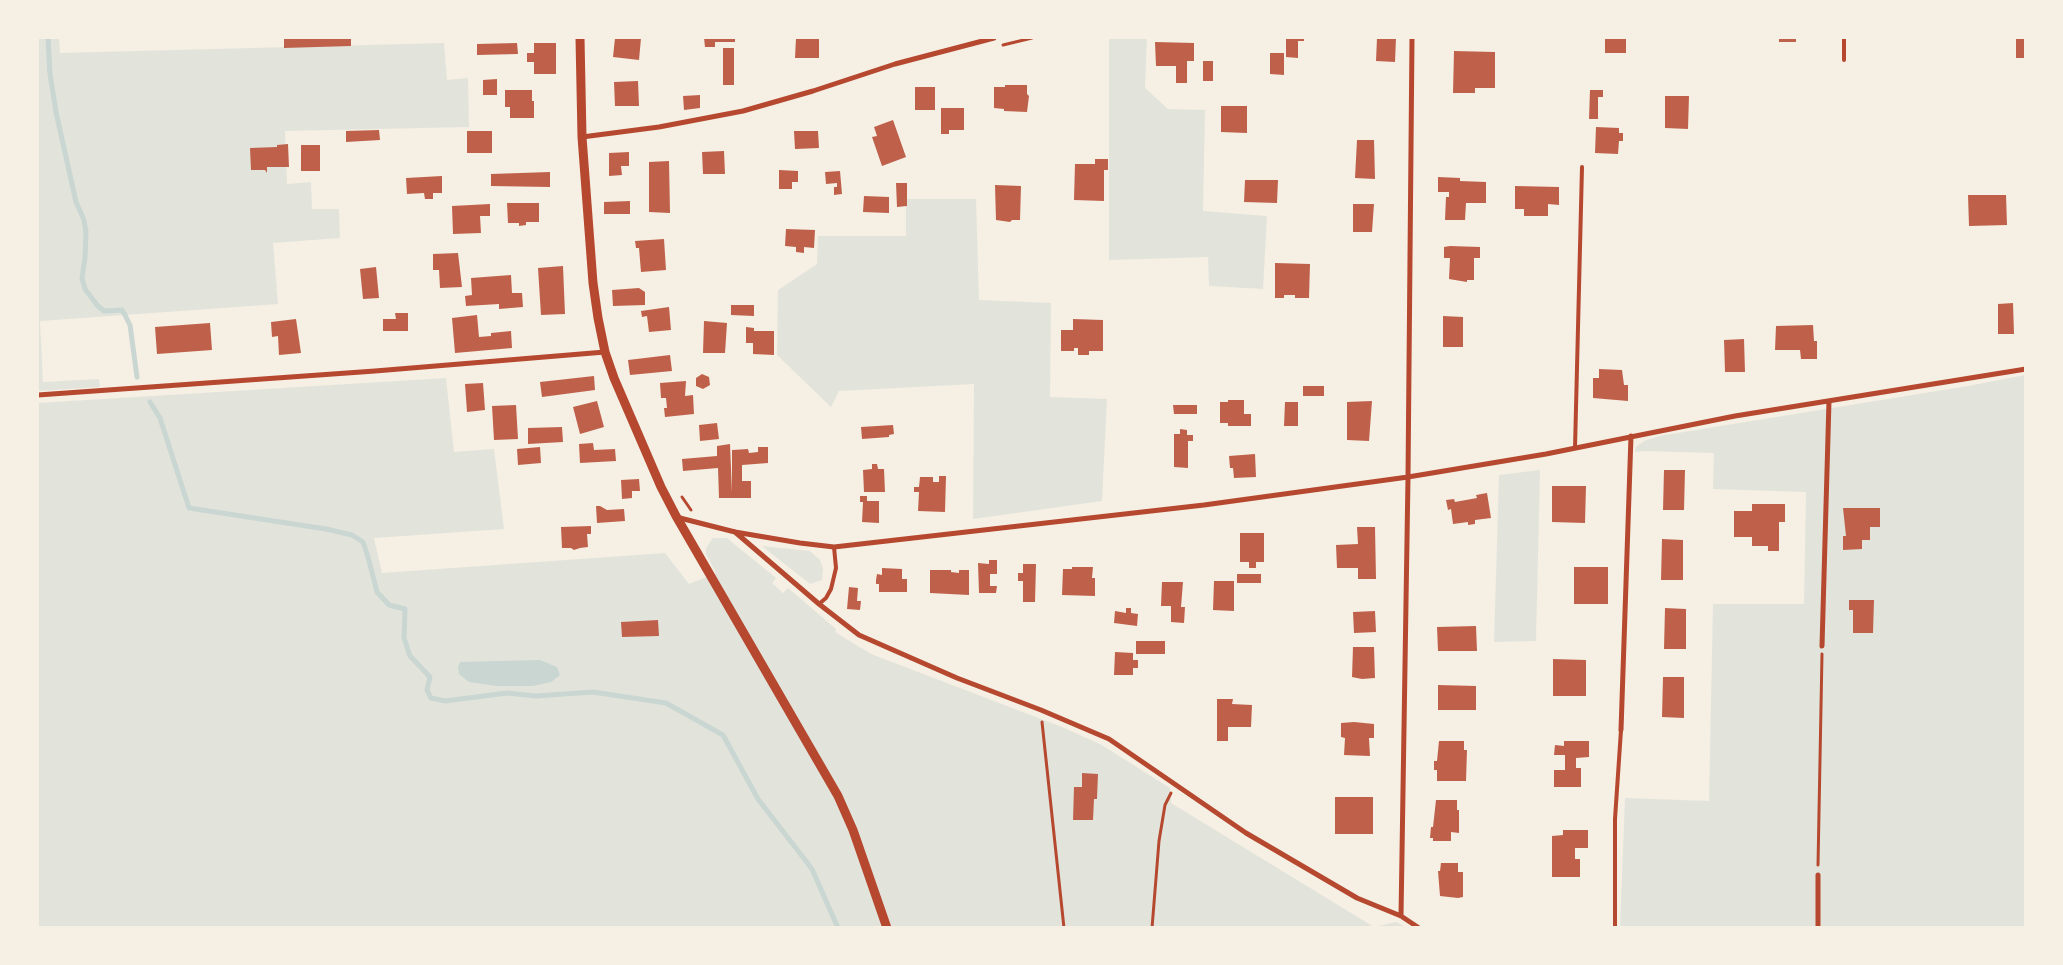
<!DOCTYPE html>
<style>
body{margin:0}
#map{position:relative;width:2063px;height:965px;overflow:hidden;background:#f6efe4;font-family:Figtree,sans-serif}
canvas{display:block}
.frame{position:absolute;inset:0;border:39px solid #f6efe4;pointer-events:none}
</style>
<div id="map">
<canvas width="2063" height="965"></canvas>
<div class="frame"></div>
</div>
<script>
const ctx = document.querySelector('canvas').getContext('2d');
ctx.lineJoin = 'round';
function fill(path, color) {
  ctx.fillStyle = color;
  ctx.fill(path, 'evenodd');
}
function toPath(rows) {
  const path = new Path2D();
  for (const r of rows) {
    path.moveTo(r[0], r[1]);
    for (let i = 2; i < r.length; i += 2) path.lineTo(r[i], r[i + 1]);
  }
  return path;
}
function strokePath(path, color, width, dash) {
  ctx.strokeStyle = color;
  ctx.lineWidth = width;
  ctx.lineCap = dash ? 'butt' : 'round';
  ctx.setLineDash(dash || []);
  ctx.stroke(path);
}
const green = toPath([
 [38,38,59,38,60,53,444,43,447,80,468,78,469,127,285,131,287,184,311,182,312,209,339,209,340,238,273,243,278,304,40,321,43,382,99,379,100,387,38,391],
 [1109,38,1147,38,1145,88,1168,109,1205,110,1203,211,1267,216,1263,289,1209,286,1208,257,1109,260],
 [906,199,976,199,979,300,1051,303,1050,397,1107,399,1102,501,973,519,974,384,839,391,831,407,777,355,778,290,817,264,818,236,906,236],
 [2025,375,2025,927,1620,928,1625,798,1709,801,1713,604,1804,604,1806,492,1713,489,1714,453,1644,451,1635,452,1636,447,1644,441,1659,436,1968,386],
 [446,378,454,452,494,449,504,529,374,538,382,573,665,553,689,584,716,573,706,554,706,548,713,538,727,538,776,578,772,583,783,593,788,588,836,629,835,632,871,654,1062,727,1100,744,1170,788,1171,803,1374,927,1396,922,1406,927,38,928,38,403],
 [1540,470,1536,641,1494,642,1499,475],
 [762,546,810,551,820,560,823,568,822,580,810,584]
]);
const water = toPath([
 [540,660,557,667,560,675,551,682,533,686,497,686,469,682,459,674,458,667,460,662]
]);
const stream = toPath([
 [48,38,50,74,56,112,76,202,84,220,86,232,85,258,82,278,85,289,97,305,104,311,122,310,125,315,130,325,137,377],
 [150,402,160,418,189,508,326,529,352,535,363,542,368,557,377,592,389,605,405,609,404,638,410,656,430,677,427,690,431,698,445,701,507,693,536,696,593,692,666,703,723,735,758,799,812,869,838,928]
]);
const building = toPath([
 [284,38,351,38,351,46,284,48],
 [615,38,641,38,639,60,613,57],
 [704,38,735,38,735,42,715,42,715,47,705,47],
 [796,38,819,38,819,58,795,58],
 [1286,38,1304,38,1304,41,1298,41,1298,58,1286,57],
 [1377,38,1396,38,1395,62,1376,61],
 [1605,38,1626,38,1626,53,1605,53],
 [1779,38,1796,38,1796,42,1779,42],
 [2016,38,2026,38,2026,58,2016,58],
 [1155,42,1194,43,1194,61,1187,61,1187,83,1176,83,1176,66,1156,66],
 [517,43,518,54,477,55,477,44],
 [534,43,556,43,556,74,534,74,534,62,527,62,527,53,534,53],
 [723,48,734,48,734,85,723,85],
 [1454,51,1495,52,1495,88,1475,88,1475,93,1453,93],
 [1270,53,1284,53,1284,75,1270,74],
 [1203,61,1213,61,1213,81,1203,81],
 [497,79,497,95,483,95,483,80],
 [638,81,639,106,615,106,614,82],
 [1005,85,1027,85,1027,94,1029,96,1027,112,1004,111,1004,109,994,108,994,87,1005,87],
 [915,87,935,87,935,110,915,110],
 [505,90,532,90,532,101,534,101,534,118,510,118,510,107,505,107],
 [1590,90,1603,90,1603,97,1598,97,1598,119,1589,119],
 [700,95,700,108,684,110,683,96],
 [1665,96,1689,96,1688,129,1665,128],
 [1221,106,1247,106,1247,133,1221,132],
 [941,108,964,108,964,130,949,130,949,134,941,134],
 [893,120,906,157,882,166,872,137,877,136,874,127],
 [1596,127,1619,128,1619,133,1623,133,1623,141,1619,141,1618,154,1595,153],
 [379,130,380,140,346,142,346,131],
 [467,131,492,131,492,153,467,153],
 [794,131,818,131,819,148,795,149],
 [1357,140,1374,140,1375,179,1355,178],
 [288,144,289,167,267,167,267,173,265,170,251,170,250,148,277,147,277,145],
 [301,145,320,145,320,171,301,171],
 [724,151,725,174,703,174,702,152],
 [629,152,629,166,621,166,622,175,609,176,609,153],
 [1095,159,1108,159,1108,170,1104,170,1104,201,1074,200,1075,164,1095,164],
 [669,161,670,213,649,212,649,162],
 [779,170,798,171,798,182,792,182,792,189,779,189],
 [840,171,842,194,834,195,834,187,837,187,837,183,826,184,825,172],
 [550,172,550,187,491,186,491,174],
 [442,176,442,193,433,193,433,199,425,199,424,193,407,194,406,178],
 [1438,177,1460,178,1460,181,1486,182,1486,203,1466,203,1465,220,1445,220,1446,197,1449,197,1449,192,1438,192],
 [1245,180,1278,180,1277,203,1244,202],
 [896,183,907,183,907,206,897,207],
 [995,185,1021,186,1020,220,1012,220,1010,222,996,220],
 [1515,186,1559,187,1559,205,1548,204,1548,216,1524,216,1524,209,1515,209],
 [1968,195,2006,195,2007,225,1969,226],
 [864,196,889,197,889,213,863,212],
 [630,201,630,214,604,214,604,202],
 [507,203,539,203,539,222,526,222,526,225,519,226,519,223,508,223],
 [490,204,490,216,480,216,481,233,453,234,452,206],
 [1353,204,1374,204,1372,232,1353,232],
 [786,229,815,230,814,248,804,247,804,253,796,252,796,247,785,246],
 [664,239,666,270,641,272,639,248,636,248,635,241],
 [1450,246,1480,247,1480,258,1474,258,1474,280,1467,280,1467,282,1449,279,1450,258,1444,258,1444,247],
 [458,253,462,287,440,288,439,270,433,270,433,254],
 [1275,263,1310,264,1309,298,1295,298,1295,295,1284,295,1284,298,1275,298],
 [563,266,565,314,541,315,538,268],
 [376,267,379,298,363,299,360,269],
 [511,275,512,293,522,293,523,307,499,309,499,304,466,306,465,296,472,295,471,278],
 [639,288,645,292,645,305,613,306,612,290],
 [2013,303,2014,334,1998,334,1998,304],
 [731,305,754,305,754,316,731,315],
 [669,307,671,330,649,332,647,316,642,317,641,311],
 [395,313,408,313,408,331,383,331,383,319,396,319],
 [477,315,479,337,491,336,491,333,511,331,512,348,455,353,452,318],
 [1443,316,1463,317,1463,347,1443,347],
 [296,319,301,353,279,355,278,336,272,337,271,322],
 [1073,319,1103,320,1103,351,1089,351,1089,355,1078,355,1078,348,1074,348,1074,351,1061,351,1061,330,1073,330],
 [704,321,727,323,725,353,703,353],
 [210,323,212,350,157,354,155,327],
 [1813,325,1814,341,1817,341,1817,359,1801,359,1800,350,1775,350,1776,326],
 [746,327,754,328,754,331,774,331,774,355,753,354,753,343,746,343],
 [1744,339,1745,372,1725,372,1724,340],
 [670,355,672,371,630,375,628,360],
 [1599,369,1622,370,1624,385,1628,385,1628,401,1593,398,1593,378,1599,378],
 [702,374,709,377,710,385,703,389,696,386,696,378],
 [594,376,595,390,542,397,540,382],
 [686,381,685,396,693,395,694,414,665,417,664,408,667,408,666,398,661,398,660,383],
 [483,383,485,410,467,412,465,384],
 [1303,386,1324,386,1324,396,1303,396],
 [1228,400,1244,400,1244,414,1251,414,1251,426,1228,426,1228,423,1220,423,1220,402,1228,402],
 [597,401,604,427,580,434,573,407],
 [1372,401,1369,441,1347,440,1347,402],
 [1285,402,1298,402,1298,426,1284,426],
 [516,405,518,439,494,440,492,406],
 [1173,405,1197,405,1197,414,1174,414],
 [717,423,719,439,700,441,699,425],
 [893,425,894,434,889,435,889,437,862,439,861,427],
 [562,427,563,442,528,444,528,428],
 [1180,429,1187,430,1187,435,1193,435,1193,441,1188,441,1188,468,1174,467,1174,434,1180,434],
 [593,443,594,450,615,449,616,461,580,463,579,444],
 [730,444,732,493,732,450,748,449,749,453,758,452,758,447,768,447,768,463,742,465,742,481,751,481,751,498,719,498,718,468,683,471,682,459,717,456,717,446],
 [540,447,541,463,518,465,517,449],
 [1255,454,1256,477,1234,478,1233,468,1230,468,1229,456],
 [872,464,877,464,878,469,884,469,885,492,864,492,863,470,872,469],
 [1664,470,1685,470,1684,510,1663,510],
 [939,476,946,476,945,512,918,511,919,492,914,492,914,487,919,487,920,477,933,477,933,482,939,482],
 [639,479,640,491,632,491,632,498,622,499,621,480],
 [1552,486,1586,486,1585,523,1552,522],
 [1487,493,1491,518,1475,520,1475,524,1468,525,1468,522,1453,524,1451,509,1448,510,1446,500,1454,499,1455,502,1477,498,1476,495],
 [860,496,867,496,867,501,879,501,879,523,862,522,863,502,860,502],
 [1752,504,1785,504,1785,522,1779,522,1779,551,1768,551,1768,546,1752,546,1752,537,1734,537,1734,511,1752,511],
 [596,506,600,506,607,510,624,509,625,521,597,523],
 [1843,508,1880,508,1880,527,1870,527,1870,540,1862,540,1862,549,1843,550,1843,536,1846,536],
 [591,526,591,534,587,534,588,547,580,548,574,550,571,548,562,548,561,527],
 [1357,527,1375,527,1376,579,1358,579,1358,568,1337,568,1336,545,1358,544],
 [1240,533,1264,533,1264,562,1256,562,1256,568,1249,568,1249,562,1240,562],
 [1662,539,1683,540,1683,580,1661,580],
 [989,560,997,560,997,574,990,574,990,586,997,586,996,593,979,593,978,563,989,564],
 [1023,564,1036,564,1035,602,1023,602,1023,581,1018,581,1018,573,1023,573],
 [1072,567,1093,567,1092,578,1095,578,1095,596,1062,595,1063,569,1072,569],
 [1574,567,1608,567,1608,604,1574,604],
 [882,568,902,569,902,579,907,579,907,592,879,592,879,584,876,584,876,580,877,574,882,575],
 [930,570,951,570,951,572,959,573,959,570,969,570,969,595,930,593],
 [1237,574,1261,574,1261,583,1237,583],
 [1214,581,1234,581,1234,611,1213,610],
 [1162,582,1183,582,1181,607,1185,607,1184,623,1171,622,1171,606,1161,606],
 [849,587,858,588,857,601,861,601,860,610,847,609],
 [1849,600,1874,600,1873,633,1853,633,1853,610,1849,610],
 [1126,608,1131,608,1131,613,1138,614,1137,626,1114,623,1115,611,1126,613],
 [1665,608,1686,609,1686,649,1664,649],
 [1375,611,1376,632,1354,633,1353,612],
 [658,620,659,636,622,637,621,622],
 [1476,626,1477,651,1438,651,1437,627],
 [1136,641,1165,641,1165,654,1136,654],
 [1353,647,1374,647,1375,678,1362,679,1352,677],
 [1115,652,1133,653,1133,660,1138,660,1138,668,1133,668,1133,675,1114,675],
 [1553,659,1586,660,1586,696,1553,696],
 [1663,677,1684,677,1684,718,1662,717],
 [1438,685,1476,686,1476,710,1438,710],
 [1217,699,1233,699,1232,704,1252,705,1251,727,1228,727,1228,741,1217,741],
 [1354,722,1374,724,1374,738,1369,738,1370,756,1344,755,1345,738,1341,737,1341,723],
 [1439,741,1464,741,1464,750,1467,750,1466,781,1437,781,1437,770,1434,770,1434,761,1437,761],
 [1564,741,1589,741,1589,757,1576,758,1576,768,1581,768,1581,787,1554,787,1554,770,1565,770,1565,755,1554,755,1555,745,1564,746],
 [1082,773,1098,774,1097,799,1094,799,1093,820,1073,820,1074,787,1082,787],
 [1335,797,1373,797,1373,834,1335,834],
 [1436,800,1457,800,1457,810,1459,810,1459,833,1451,832,1451,841,1433,841,1433,838,1430,838,1431,827,1433,827],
 [1563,830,1588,830,1588,848,1575,848,1575,859,1580,859,1580,877,1552,877,1552,836,1563,835],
 [1441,863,1458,863,1458,872,1463,872,1463,897,1458,898,1440,896,1438,871,1440,871]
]);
const path = toPath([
 [1003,45,1032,38],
 [682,497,691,510],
 [1042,722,1064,928],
 [1818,865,1822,654],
 [1152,928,1159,841,1165,805,1171,793]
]);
const service = toPath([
 [1844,60,1844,38],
 [1575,448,1582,167],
 [819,604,826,598,831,589,836,568,834,547],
 [1615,928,1615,819,1621,730]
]);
const minor = toPath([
 [582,137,659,127,743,111,813,91,895,64,994,38],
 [38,395,375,371,605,352],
 [676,517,735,532,800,543,834,547,1204,505,1408,477,1546,454,1735,416,2026,369],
 [735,532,819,604,859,635,957,678,1041,710,1109,739,1246,833,1357,898,1401,916,1419,928],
 [1822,646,1829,401],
 [1621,730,1631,436],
 [1401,916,1408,477,1412,38],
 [1818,928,1818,875]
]);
const tertiary = toPath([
 [580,38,582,137,593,283,598,318,605,352,614,378,661,487,676,516,838,796,853,830,887,928]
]);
fill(green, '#e2e4dc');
fill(water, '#c9d6d2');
strokePath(stream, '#c9d6d2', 5);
fill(building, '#bf614a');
strokePath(path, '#b5482f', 3);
strokePath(service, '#b5482f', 4);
strokePath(minor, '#b5482f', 5);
strokePath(tertiary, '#b5482f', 9);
</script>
